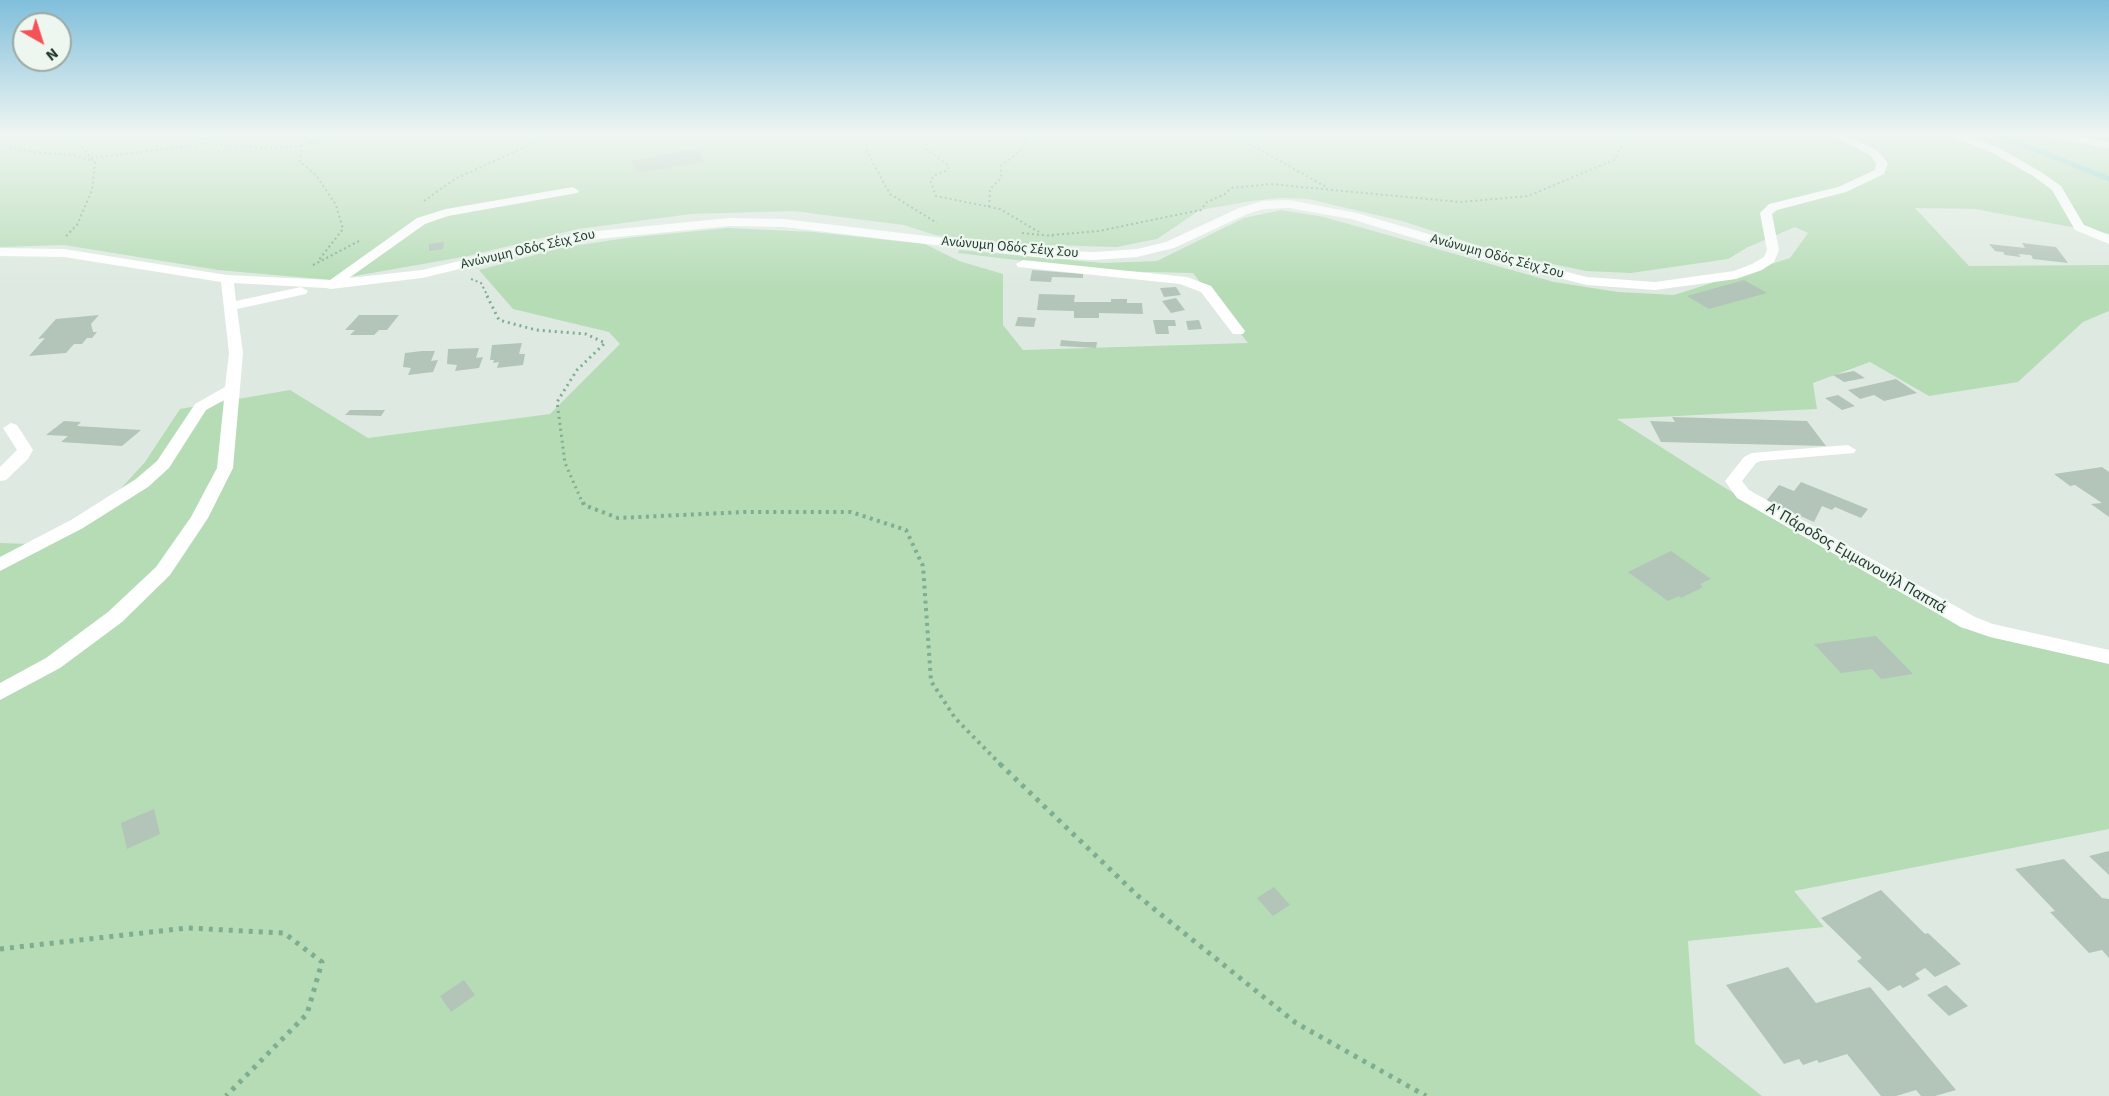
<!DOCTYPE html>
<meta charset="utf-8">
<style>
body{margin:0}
#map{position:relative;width:2109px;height:1096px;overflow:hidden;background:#deeae1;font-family:"Source Sans 3",sans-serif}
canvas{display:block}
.north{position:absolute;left:12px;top:12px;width:60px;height:60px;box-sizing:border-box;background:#eef6f0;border:2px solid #9baaa1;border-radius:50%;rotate:141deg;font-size:16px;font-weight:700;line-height:24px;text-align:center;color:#1f392b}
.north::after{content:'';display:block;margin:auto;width:21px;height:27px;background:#f45256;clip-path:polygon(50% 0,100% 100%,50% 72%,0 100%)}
</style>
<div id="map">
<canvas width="2109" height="1096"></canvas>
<div class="north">N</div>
</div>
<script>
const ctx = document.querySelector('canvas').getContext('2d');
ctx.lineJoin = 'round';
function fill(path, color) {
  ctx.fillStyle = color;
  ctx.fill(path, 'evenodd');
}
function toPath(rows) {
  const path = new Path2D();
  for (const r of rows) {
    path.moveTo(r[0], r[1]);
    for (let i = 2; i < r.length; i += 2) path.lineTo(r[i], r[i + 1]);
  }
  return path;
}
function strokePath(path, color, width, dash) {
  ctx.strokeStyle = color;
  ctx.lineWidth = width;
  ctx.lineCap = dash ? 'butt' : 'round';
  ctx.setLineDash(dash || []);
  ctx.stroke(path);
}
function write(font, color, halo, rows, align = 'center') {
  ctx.font = font + ' "Source Sans 3",sans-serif';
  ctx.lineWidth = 4.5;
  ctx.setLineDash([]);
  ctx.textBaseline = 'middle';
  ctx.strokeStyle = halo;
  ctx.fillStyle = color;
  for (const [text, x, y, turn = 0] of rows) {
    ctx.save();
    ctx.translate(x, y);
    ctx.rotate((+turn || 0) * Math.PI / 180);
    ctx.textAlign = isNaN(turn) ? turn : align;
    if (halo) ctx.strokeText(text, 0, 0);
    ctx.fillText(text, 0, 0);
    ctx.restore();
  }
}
const green = toPath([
 [0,134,2109,134,2109,234,1975,209,1915,208,1969,266,2109,265,2109,311,2083,322,2018,382,1929,396,1870,362,1813,383,1817,409,1617,419,1722,486,1962,628,2109,660,2109,829,1794,891,1824,927,1688,941,1695,1043,1762,1096,0,1096,0,543,30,544,114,496,145,462,180,409,290,390,368,438,550,414,620,344,609,332,513,309,479,270,561,248,626,238,728,228,814,232,925,244,959,261,1003,274,1003,325,1023,350,1248,343,1193,273,1106,271,958,253,959,250,1103,263,1157,261,1244,218,1281,210,1324,217,1554,282,1618,292,1674,295,1790,258,1808,233,1795,227,1748,247,1728,259,1631,273,1586,271,1538,261,1480,246,1402,221,1308,199,1279,198,1252,201,1200,210,1157,239,1116,247,1018,244,935,235,904,225,793,211,691,214,578,229,468,256,332,280,218,270,64,245,0,247]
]);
const stream = toPath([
 [1996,134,2109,179]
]);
const building = toPath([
 [595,134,609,134,612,139,598,142],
 [687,150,688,152,698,150,704,162,637,173,631,161],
 [444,242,443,249,429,251,429,244],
 [2022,243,2056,247,2068,263,2033,259,2031,255,2018,254,2021,257,2005,255,2003,252,1995,251,1989,244,2025,248],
 [1032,270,1083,274,1083,278,1052,277,1051,282,1030,281],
 [1744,280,1767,293,1709,309,1687,296],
 [1176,287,1181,295,1164,297,1160,288],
 [1039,294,1075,295,1074,302,1111,302,1111,299,1127,299,1127,303,1142,303,1143,314,1099,313,1099,318,1074,318,1074,311,1037,310],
 [1176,298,1185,310,1171,313,1162,301],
 [99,315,91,324,93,332,97,332,92,338,87,338,82,344,74,344,66,353,29,356,45,338,38,339,56,319],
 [359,315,399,315,387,330,379,330,374,335,350,335,355,330,345,330],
 [1018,317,1036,318,1034,327,1015,326],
 [1153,320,1175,320,1176,326,1168,326,1169,334,1156,334],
 [1199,320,1202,329,1188,330,1186,321],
 [1061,340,1084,342,1097,342,1096,348,1060,346],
 [522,343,519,354,525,354,523,365,497,368,499,362,493,363,494,360,490,360,492,345],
 [479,348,476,358,483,357,479,368,455,371,457,365,447,364,448,349],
 [422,351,435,351,431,361,438,360,433,372,408,375,411,368,403,367,405,353],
 [1854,371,1865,378,1844,382,1833,375],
 [1896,379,1917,393,1884,401,1874,395,1860,399,1848,390],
 [1838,395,1855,406,1842,410,1825,398],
 [350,410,385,410,381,416,345,415],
 [1672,417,1807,421,1826,446,1661,442,1650,421,1675,422],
 [64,421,81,422,77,426,141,430,122,446,61,442,68,436,46,435],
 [2102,467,2109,472,2109,517,2091,504,2102,503,2075,485,2070,486,2054,474],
 [1801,482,1868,509,1861,518,1835,507,1832,510,1822,506,1814,522,1766,501,1779,485,1794,491],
 [1671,551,1711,579,1700,584,1703,587,1681,598,1679,596,1668,601,1628,572],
 [1876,636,1913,674,1881,679,1872,669,1841,673,1814,644],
 [154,809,160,834,127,849,121,823],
 [2109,851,2109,875,2089,856],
 [2064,859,2102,898,2109,899,2109,958,2102,950,2089,953,2050,912,2055,911,2015,869],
 [1274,887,1290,905,1273,916,1257,898],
 [1881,890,1925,934,1928,933,1961,964,1935,977,1925,968,1915,974,1920,979,1903,988,1900,985,1888,991,1857,961,1862,958,1821,918],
 [1788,967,1816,1003,1870,987,1956,1090,1935,1096,1921,1096,1916,1090,1896,1096,1881,1096,1847,1054,1819,1063,1817,1060,1803,1065,1799,1059,1784,1064,1726,985],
 [464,980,475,995,451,1012,440,996],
 [1946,985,1968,1006,1949,1016,1927,995]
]);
const pathFar3 = toPath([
 [877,134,867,145,866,150,890,194,937,223],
 [928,134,932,137,925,143,926,149,949,166,948,170,935,175,930,180,936,196,1000,209,1039,232],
 [1232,134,1328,188],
 [309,142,328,134],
 [0,144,32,152,71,155,94,161],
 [302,145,300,162,316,175,336,205,343,229,318,261],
 [91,158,207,144,264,148,301,146,354,134],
 [424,201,455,179,553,134],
 [989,207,990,189,1001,178,1001,166,1024,148,1027,134],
 [1200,211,1207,202,1225,194,1231,188,1270,184,1460,202,1528,196,1614,160,1624,142,1619,134],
 [1022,233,1053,236],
 [1052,235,1099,231,1200,210],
 [66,236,77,225,92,190,95,162,73,138,73,134],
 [313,265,359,241],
 [471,279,481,283,488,297]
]);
const pathFar2 = toPath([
 [487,296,499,320,536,330,586,334,605,343,577,370,557,402,565,463,583,504]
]);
const pathFar1 = toPath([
 [583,502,584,505,618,518,745,512,851,512,906,530,923,566,931,681,955,718,1001,765]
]);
const path = toPath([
 [1000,764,1138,896,1296,1023,1426,1096],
 [0,949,187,928,284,933,322,962,307,1014,226,1096]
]);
const minor = toPath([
 [1829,134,1842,134,1878,151,1888,163,1884,174,1846,192,1777,210,1772,214,1779,250,1774,262,1762,270,1736,279,1655,290,1587,285,1483,259,1351,219,1289,208,1264,209,1247,214,1174,248,1137,257,1094,260,1044,258,784,227,730,226,577,241,422,278,331,289,326,288,234,283,236,301,301,287,308,291,306,294,237,309,243,353,233,468,208,518,170,575,122,622,60,668,0,700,0,683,46,658,108,612,156,567,191,517,217,468,224,400,206,410,169,468,148,487,83,528,0,571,0,557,71,520,136,479,157,461,195,404,225,387,229,353,221,282,64,257,0,256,0,248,64,249,227,275,330,280,417,218,446,209,573,187,579,191,577,193,448,216,425,224,349,278,422,270,577,233,730,218,784,219,1044,250,1094,252,1137,249,1166,242,1239,208,1263,201,1289,200,1357,213,1493,253,1587,277,1655,282,1734,271,1752,264,1764,257,1767,250,1760,213,1769,204,1838,187,1875,170,1876,163,1870,155,1829,134],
 [1948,134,1962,134,1999,148,2041,172,2061,186,2084,225,2109,235,2109,244,2075,230,2052,190,2033,176,1991,152,1949,136,1948,134],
 [2040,134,2062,134,2109,142,2109,148,2045,137,2040,134],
 [1023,260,1187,277,1211,286,1245,331,1243,334,1233,334,1201,292,1180,284,1018,267,1016,264,1023,260],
 [11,423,17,425,33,450,28,459,6,480,0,481,0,467,17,450,3,428,11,423],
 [1848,445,1856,450,1854,453,1761,461,1756,463,1742,481,1749,490,1975,617,1993,624,2109,650,2109,664,1990,637,1961,627,1737,498,1725,481,1744,457,1752,453,1848,445]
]);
const farStreetnames = [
 ["Ανώνυμη Οδός Σέιχ Σου",1010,248,5],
 ["Ανώνυμη Οδός Σέιχ Σου",528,250,-13],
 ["Ανώνυμη Οδός Σέιχ Σου",1497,257,15]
];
const streetNames = [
 ["Α' Πάροδος Εμμανουήλ Παππά",1856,559,30]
];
fill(green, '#b6dcb6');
strokePath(stream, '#84d0c7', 5);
fill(building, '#b3c4b9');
strokePath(pathFar3, '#7dae91', 2, [2, 3]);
strokePath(pathFar2, '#7dae91', 3, [2, 4]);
strokePath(pathFar1, '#7dae91', 4, [3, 4.5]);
strokePath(path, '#7dae91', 5, [4, 6]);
fill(minor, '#fff');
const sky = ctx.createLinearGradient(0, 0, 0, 287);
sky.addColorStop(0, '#80bfdb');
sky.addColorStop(0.47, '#f0f6f2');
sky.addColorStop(1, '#f0f6f200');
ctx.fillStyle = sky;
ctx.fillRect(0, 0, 2109, 287);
write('14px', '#1f392b', '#eef6f0', farStreetnames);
write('16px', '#1f392b', '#eef6f0', streetNames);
</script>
